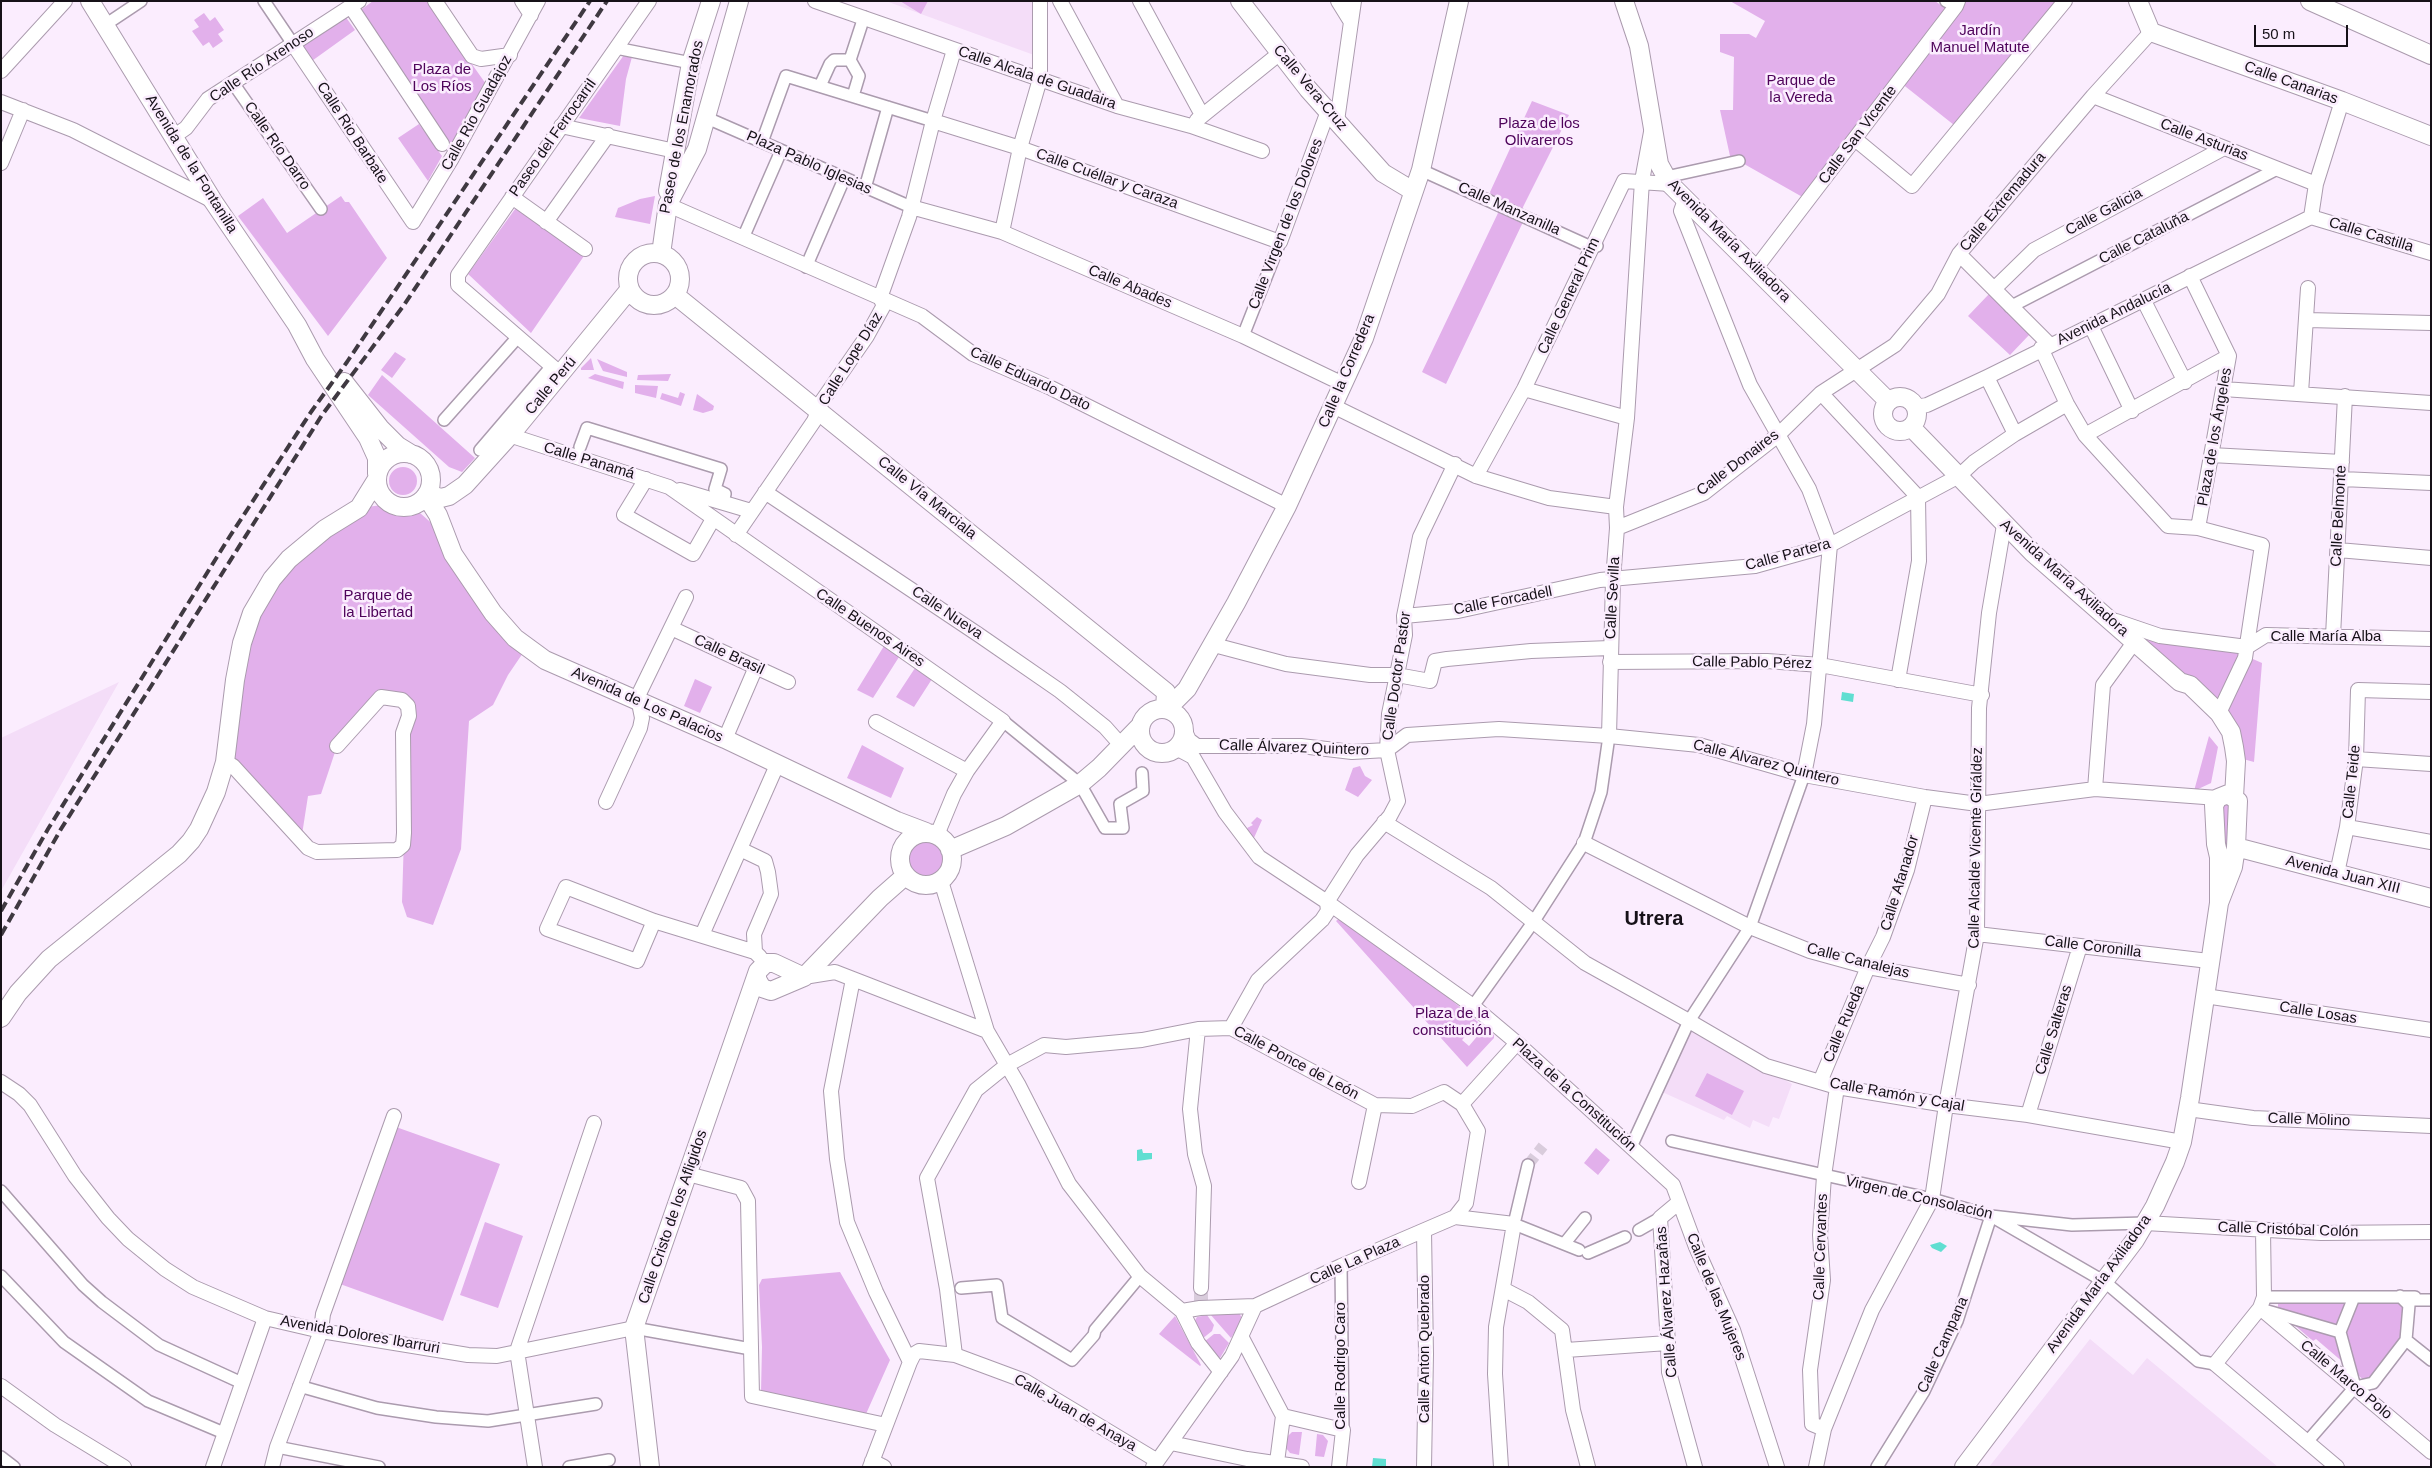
<!DOCTYPE html>
<meta charset="utf-8">
<style>
body{margin:0}
#map{position:relative;width:2432px;height:1468px;overflow:hidden;background:#fbedfe;font-family:Helvetica,sans-serif}
canvas{display:block}
.frame{position:absolute;inset:0;border:2px solid #161118;pointer-events:none}
.scale{position:absolute;left:2254px;top:25px;width:94px;height:22px;box-sizing:border-box;border:2px solid #161118;border-top:0;padding-left:6px;font-size:15px;line-height:18px;white-space:nowrap;color:#161118;-webkit-text-stroke:4px #fbedfe;paint-order:stroke}
</style>
<div id="map">
<canvas width="2432" height="1468"></canvas>
<div class="frame"></div>
<div class="scale">50 m</div>
</div>
<script>
const ctx = document.querySelector('canvas').getContext('2d');
ctx.lineJoin = 'round';
function fill(path, color) {
  ctx.fillStyle = color;
  ctx.fill(path, 'evenodd');
}
function toPath(rows) {
  const path = new Path2D();
  for (const r of rows) {
    if (r.length === 3) {
      path.moveTo(r[0] + r[2], r[1]);
      path.arc(r[0], r[1], r[2], 0, 2 * Math.PI);
      continue;
    }
    path.moveTo(r[0], r[1]);
    for (let i = 2; i < r.length; i += 2) path.lineTo(r[i], r[i + 1]);
  }
  return path;
}
function strokePath(path, color, width, dash) {
  ctx.strokeStyle = color;
  ctx.lineWidth = width;
  ctx.lineCap = dash ? 'butt' : 'round';
  ctx.setLineDash(dash || []);
  ctx.stroke(path);
}
function write(font, color, halo, rows, align = 'center') {
  ctx.font = font + ' Helvetica,sans-serif';
  ctx.lineWidth = 5;
  ctx.setLineDash([]);
  ctx.textBaseline = 'middle';
  ctx.strokeStyle = halo;
  ctx.fillStyle = color;
  for (const [text, x, y, turn = 0] of rows) {
    ctx.save();
    ctx.translate(x, y);
    ctx.rotate((+turn || 0) * Math.PI / 180);
    ctx.textAlign = isNaN(turn) ? turn : align;
    if (halo) ctx.strokeText(text, 0, 0);
    ctx.fillText(text, 0, 0);
    ctx.restore();
  }
}
const built = toPath([
 [886,1,1035,1,1034,55,921,14],
 [119,682,1,891,1,738],
 [1691,1028,1792,1084,1779,1119,1773,1117,1769,1127,1753,1120,1750,1128,1727,1116,1724,1120,1660,1091],
 [2090,1339,2133,1375,2147,1358,2278,1467,1989,1467]
]);
const green = toPath([
 [373,1,427,1,486,84,450,148,358,12],
 [900,1,928,1,921,14],
 [1730,1,1935,1,1945,8,1806,199,1730,156,1720,110,1733,110,1734,57,1720,52,1720,34,1749,34,1756,38,1765,21],
 [1960,1,2062,1,1954,125,1901,83],
 [204,13,210,21,215,17,224,30,218,34,223,41,213,48,209,42,203,46,192,31,199,27,194,20],
 [345,16,355,30,309,63,299,46],
 [624,55,632,57,626,79,620,126,579,118],
 [1532,101,1569,115,1523,207,1523,222,1446,384,1422,372,1498,213,1490,192],
 [419,124,442,156,428,181,398,138],
 [341,196,345,202,349,202,387,258,328,336,238,216,263,198,287,233],
 [655,196,650,224,615,217,618,208,640,199],
 [518,205,586,253,531,333,468,274],
 [1989,294,2030,334,2010,355,1968,316],
 [395,352,406,359,392,378,381,370],
 [591,358,594,370,581,370,581,368],
 [597,359,627,372,627,377,603,371],
 [595,374,624,382,623,389,588,378],
 [671,374,668,381,637,380,638,375],
 [382,375,475,458,462,472,449,467,368,395],
 [635,385,658,386,656,398,635,393],
 [680,392,685,394,681,406,660,399,662,393,678,398],
 [697,394,714,406,713,410,703,413,693,410],
 [403,481,14],
 [390,504,420,513,444,534,527,647,508,675,493,705,469,721,461,849,433,925,407,917,402,902,408,706,381,697,337,746,321,794,308,796,301,841,233,766,242,643,272,579,359,508],
 [2131,631,2244,649,2218,705],
 [884,646,899,657,873,698,857,690],
 [2246,656,2262,663,2254,762,2243,759,2228,718,2230,694],
 [915,668,932,679,914,707,896,697],
 [695,679,712,687,700,713,684,706],
 [2209,736,2218,747,2211,783,2194,791],
 [862,745,904,768,891,798,847,778],
 [1360,766,1365,776,1372,780,1358,797,1345,790,1353,768],
 [2222,803,2229,803,2230,850,2222,849],
 [1257,817,1262,820,1253,840,1247,828,1253,825,1251,823],
 [926,859,20],
 [1343,915,1389,949,1494,1035,1494,1038,1467,1067,1336,921],
 [1473,1027,1480,1033,1469,1046,1462,1040],
 [1707,1073,1744,1091,1732,1115,1695,1096],
 [396,1127,500,1164,443,1321,340,1284],
 [1596,1148,1610,1160,1598,1175,1584,1163],
 [485,1222,523,1236,498,1308,460,1295],
 [840,1272,890,1360,866,1414,761,1392,762,1347,759,1285,762,1279],
 [2412,1299,2411,1338,2373,1388,2316,1339,2313,1341,2278,1311,2278,1300],
 [1237,1309,1243,1320,1231,1338,1210,1314],
 [1207,1315,1214,1325,1212,1331,1202,1339,1194,1322,1197,1317],
 [1175,1316,1201,1365,1200,1366,1159,1334],
 [1214,1334,1220,1334,1229,1343,1220,1358,1212,1354,1204,1342],
 [1292,1432,1302,1432,1299,1455,1290,1453,1286,1448,1288,1436],
 [1317,1434,1323,1435,1328,1441,1324,1457,1315,1456]
]);
const water = toPath([
 [1842,692,1854,694,1853,702,1841,700],
 [1142,1149,1143,1153,1152,1153,1152,1159,1137,1161,1137,1150],
 [1940,1242,1947,1246,1941,1252,1932,1248,1930,1245],
 [1373,1458,1386,1459,1386,1467,1372,1467]
]);
const pedestrianTunnel = toPath([
 [1528,1165,1543,1146]
]);
const minorTunnel = toPath([
 [1201,1302,1201,1288]
]);
const pedestrian = toPath([
 [264,1,293,44],
 [1946,1,1956,6],
 [105,25,141,1],
 [616,48,691,63],
 [850,60,859,76,853,96],
 [233,83,321,209],
 [820,86,830,64,834,60,850,60,864,17],
 [707,118,911,207],
 [762,142,786,76,933,121],
 [1421,170,1591,247,1597,246],
 [1666,177,1739,161],
 [865,188,888,107],
 [743,238,781,151],
 [806,267,844,179],
 [2010,307,2277,169],
 [1243,336,1280,242],
 [444,420,517,338],
 [580,447,587,428,721,469,715,489,725,494,723,503],
 [480,450,551,367],
 [1003,721,1080,784,1105,828,1123,828,1120,804,1143,791,1142,773],
 [1473,1006,1534,921,1584,843,1601,792,1609,736],
 [1672,1141,1932,1199,1991,1216,2072,1225,2145,1223],
 [1631,1147,1689,1021,1750,927,1804,775],
 [1528,1165,1514,1224,1579,1250],
 [1,1191,83,1285,102,1302,159,1345,242,1383],
 [1639,1230,1660,1218],
 [1565,1243,1585,1218],
 [1588,1253,1625,1237],
 [1341,1266,1343,1430],
 [1,1276,64,1342,148,1401,224,1433],
 [961,1288,997,1285,1002,1318,1072,1360,1094,1335,1095,1330,1140,1276],
 [2264,1297,2415,1297,2415,1300,2431,1300],
 [2264,1310,2340,1332,2354,1297],
 [634,1328,751,1349],
 [2340,1332,2355,1387],
 [2406,1340,2431,1360],
 [299,1386,377,1408,436,1417,488,1421,596,1404],
 [2307,1442,2355,1387,2373,1383,2406,1340,2409,1305,2400,1296],
 [277,1447,379,1467],
 [1,1457,14,1467],
 [569,1467,609,1460],
 [1877,1467,1924,1391,1957,1321,1991,1216,2105,1282,2198,1361,2215,1364]
]);
const minor = toPath([
 [435,1,472,56,481,59,510,55],
 [522,1,531,15],
 [815,1,1117,106,1191,126,1262,151],
 [1060,1,1117,106],
 [1140,1,1202,115],
 [351,7,442,144],
 [1351,22,1354,1],
 [293,44,413,222,452,158,538,1],
 [1,71,65,1],
 [2093,96,2316,184],
 [1,102,73,130,213,201],
 [1197,120,1280,53],
 [933,121,1020,148,1280,242,1328,111],
 [1337,121,1351,22,1338,1],
 [561,126,675,151],
 [173,137,186,128,208,99,359,1],
 [1855,139,1912,186,2065,1],
 [1,163,23,110],
 [512,197,585,249],
 [1685,200,1681,211,1750,385,1809,489,1830,545,1814,724,1804,775],
 [666,204,922,316,973,354,1051,388,1287,506],
 [911,207,1002,232,1243,336,1343,384],
 [2311,217,2431,253],
 [2311,217,2316,184,2342,101],
 [546,222,608,135],
 [1002,232,1020,148,1040,79,1040,1],
 [1959,254,2050,345],
 [1756,268,1956,6,1958,1],
 [2190,276,2229,356],
 [1994,289,2034,250,2224,148],
 [2143,299,2185,382],
 [2307,320,2431,323],
 [2091,326,2132,411],
 [2041,348,2067,404,2085,435,2168,526,2198,528,2262,545,2245,658,2219,713],
 [561,374,458,285,458,275,649,1],
 [1987,377,2015,434],
 [1524,389,1627,418],
 [2223,389,2431,403],
 [1821,393,1918,497,1919,561,1898,680],
 [2301,393,2308,288],
 [1333,406,1476,476,1549,498,1616,507],
 [1916,407,1927,405,1987,377,2311,217],
 [509,435,669,487,1003,721,967,771,954,794,937,835],
 [2085,435,2229,356],
 [2211,455,2342,462],
 [1476,476,1524,389,1624,181,1670,184],
 [646,479,624,515,693,554,713,519],
 [2342,479,2431,483],
 [680,490,751,511],
 [765,492,979,635,1060,691,1105,727,1121,745],
 [1617,528,1704,493,1777,436,1821,393,1895,345,1938,294,1959,254,2093,96,2151,32],
 [2198,528,2229,356],
 [736,535,814,421,822,401,867,336,884,305,880,298,909,217,933,121,954,50],
 [2338,550,2431,558],
 [1404,616,1458,611,1600,580,1755,566,1830,545,1959,476,1974,462,2015,434,2067,404],
 [2116,621,2160,636,2247,647,2266,635,2431,639],
 [671,628,788,682],
 [2333,636,2345,396],
 [1214,645,1286,664,1370,675,1397,675,1430,681,1435,661,1447,659,1531,651,1610,648],
 [1610,662,1767,661,1820,665,1982,695],
 [636,700,686,597],
 [876,722,967,771],
 [1184,729,1189,740,1197,746,1301,746,1352,752,1387,750,1407,735,1499,729,1609,736,1699,745,1804,775,1925,797,1978,804,2095,789,2218,798],
 [1609,736,1613,580,1617,528,1616,507,1627,418,1642,181,1651,132],
 [725,739,756,667],
 [1176,748,1193,757],
 [1193,757,1225,812,1259,857,1327,902,1473,1006,1517,1043,1673,1185,1696,1247,1733,1330,1777,1467],
 [2356,759,2431,764],
 [225,762,233,766,308,848,317,852,397,850,403,845,404,833,403,733,409,716,408,706,402,700,381,697,337,746],
 [2095,789,2103,685,2135,641],
 [606,802,640,728,642,718,639,703],
 [1384,822,1491,888,1585,963,1689,1021,1766,1066,1837,1087,1946,1105,2028,1115,2182,1142],
 [2347,827,2431,842],
 [1584,843,1750,927,1810,951,1868,967,1969,985],
 [740,849,765,861,768,872,771,894,754,934,755,952,760,957],
 [2337,873,2347,827,2356,759,2358,690,2431,692],
 [941,881,987,1031,1018,1084,1069,1184,1140,1276,1182,1311,1198,1343,1221,1372],
 [1327,902,1357,855,1390,816,1398,801,1387,750,1389,714,1405,635,1404,616,1420,537,1455,464],
 [654,921,637,961,547,929,566,887,654,921,755,952],
 [1977,934,2209,961],
 [702,935,777,765],
 [804,977,835,972,987,1031],
 [853,979,831,1091,837,1159,847,1222,876,1292,910,1362],
 [2205,996,2431,1030],
 [1231,1028,1258,980,1322,920,1328,911,1327,902],
 [1198,1029,1190,1109,1195,1154,1204,1186,1201,1288],
 [1,1082,19,1094,30,1105,75,1176,108,1218,128,1239,165,1269,193,1287,265,1318,321,1331,468,1355,497,1356,634,1328],
 [1820,1082,1868,967,1883,937,1907,870,1925,797],
 [1462,1104,1517,1043],
 [2188,1109,2253,1118,2431,1126],
 [2028,1115,2080,946],
 [688,1174,741,1188,748,1201,752,1396,886,1425],
 [1359,1182,1375,1105],
 [1678,1203,1660,1218,1668,1343,1669,1372,1695,1467],
 [2145,1223,2321,1233,2431,1232],
 [2263,1230,2264,1297,2260,1308,2215,1364,2337,1467],
 [1503,1289,1528,1302,1562,1330,1573,1410,1588,1467],
 [2260,1308,2431,1452],
 [1182,1311,1200,1308,1255,1306,1341,1266,1455,1217,1514,1224,1496,1327,1495,1374,1501,1467],
 [1242,1338,1283,1416,1277,1462],
 [1566,1350,1668,1343],
 [955,1355,947,1289,927,1178,976,1090,1007,1065,1044,1045,1066,1047,1142,1040,1198,1029,1231,1028,1375,1105,1412,1106,1444,1092,1462,1104,1478,1131,1466,1203,1455,1217],
 [1,1386,55,1425,124,1467],
 [1283,1416,1343,1430,1339,1467],
 [1824,1429,1812,1424,1810,1370,1823,1280,1820,1235,1824,1176,1837,1087],
 [1171,1443,1247,1459,1302,1467],
 [872,1461,884,1467],
 [213,1467,265,1318],
 [272,1467,277,1447,321,1331,323,1314,394,1116],
 [535,1467,517,1351,594,1123],
 [870,1467,910,1362,914,1354,919,1351,955,1355,1025,1381,1156,1460],
 [1153,1467,1232,1356,1255,1306],
 [1424,1467,1426,1354,1424,1231],
 [1816,1467,1824,1429,1872,1310,1932,1199,1946,1105,1977,934,1979,708,1989,613,2004,525]
]);
const tertiary = toPath([
 [90,1,213,201,297,325,315,359,368,438,377,458,377,474],
 [1240,1,1308,89,1383,173,1413,191],
 [1624,1,1639,46,1659,164,1670,184,1888,401],
 [2138,1,2151,32,2342,101,2431,136],
 [2310,1,2431,55],
 [668,191,691,63,711,1],
 [654,279,26],
 [661,254,668,204,697,149,739,1],
 [675,295,1166,692,1165,709],
 [344,382,380,428,398,446,411,454],
 [1900,414,17],
 [1911,427,2033,553,2180,682,2190,685,2219,713,2231,732,2234,747,2236,761,2234,797],
 [404,480,27],
 [427,494,441,498,449,496,465,485,512,433,629,290],
 [426,496,438,515,453,554,493,613,515,638,545,660,725,739,897,821,926,832],
 [1167,709,1187,689,1236,603,1287,506,1364,338,1421,170,1459,1],
 [1162,731,22],
 [926,859,26],
 [2236,847,2431,898],
 [950,850,1006,826,1080,784,1099,768,1141,725],
 [757,974,757,979,762,988,771,991,804,977,880,898,905,876],
 [1,1018,18,993,49,959,179,854,191,841,199,829,216,792,225,762,235,680,242,643,252,613,272,579,289,559,325,529,359,508,377,479],
 [650,1467,634,1328,758,971,766,963,774,963,804,977],
 [1964,1467,2135,1240,2155,1206,2175,1162,2182,1142,2190,1098,2219,903,2233,867,2236,847,2238,801,2228,794,2218,798,2214,805,2216,844,2219,857,2219,903]
]);
const rail = toPath([
 [1,911,48,829,230,536,311,412,347,362,590,1],
 [1,935,61,829,322,415,404,305,607,1]
]);
const parkNames = [
 ["Jardín",1980,31],
 ["Manuel Matute",1980,48],
 ["Plaza de",442,70],
 ["Los Ríos",442,87],
 ["Parque de",1801,81],
 ["la Vereda",1801,98],
 ["Plaza de los",1539,124],
 ["Olivareros",1539,141],
 ["Parque de",378,596],
 ["la Libertad",378,613],
 ["Plaza de la",1452,1014],
 ["constitución",1452,1031]
];
const streetNames = [
 ["Calle Río Arenoso",262,65,-34],
 ["Calle Alcala de Guadaira",1037,78,19],
 ["Calle Canarias",2291,83,20],
 ["Calle Vera-Cruz",1310,88,50],
 ["Calle Rio Guadajoz",477,113,-61],
 ["Paseo de los Enamorados",682,127,-79],
 ["Calle Rio Barbate",352,133,57],
 ["Calle San Vicente",1858,135,-53],
 ["Paseo del Ferrocarril",553,138,-55],
 ["Calle Asturias",2204,140,21],
 ["Calle Río Darro",277,146,55],
 ["Plaza Pablo Iglesias",809,163,24],
 ["Avenida de la Fontanilla",191,164,58],
 ["Calle Cuéllar y Caraza",1107,179,20],
 ["Calle Extremadura",2003,202,-50],
 ["Calle Manzanilla",1509,209,24],
 ["Calle Galicia",2104,212,-28],
 ["Calle Virgen de los Dolores",1286,224,-69],
 ["Calle Castilla",2371,235,17],
 ["Calle Cataluña",2144,238,-27],
 ["Avenida María Axiliadora",1729,241,45],
 ["Calle Abades",1130,287,23],
 ["Calle General Prim",1569,296,-65],
 ["Avenida Andalucía",2114,314,-26],
 ["Calle Lope Díaz",851,359,-58],
 ["Calle la Corredera",1347,371,-67],
 ["Calle Eduardo Dato",1030,379,25],
 ["Calle Perú",551,386,-50],
 ["Plaza de los Ángeles",2215,437,-80],
 ["Calle Panamá",589,461,17],
 ["Calle Donaires",1738,463,-37],
 ["Calle Vía Marciala",927,498,39],
 ["Calle Belmonte",2339,516,-87],
 ["Calle Partera",1788,555,-15],
 ["Avenida María Axiliadora",2064,578,42],
 ["Calle Sevilla",1613,598,-87],
 ["Calle Forcadell",1503,601,-11],
 ["Calle Nueva",947,613,34],
 ["Calle Buenos Aires",870,628,34],
 ["Calle María Alba",2326,637],
 ["Calle Brasil",729,655,25],
 ["Calle Pablo Pérez",1752,663,1],
 ["Calle Doctor Pastor",1397,676,-82],
 ["Avenida de Los Palacios",647,705,24],
 ["Calle Álvarez Quintero",1294,748,2],
 ["Calle Álvarez Quintero",1766,763,14],
 ["Calle Teide",2352,782,-84],
 ["Calle Alcalde Vicente Giráldez",1976,848,-89],
 ["Avenida Juan XIII",2343,875,14],
 ["Calle Afanador",1900,883,-73],
 ["Calle Coronilla",2093,947,7],
 ["Calle Canalejas",1858,961,14],
 ["Calle Losas",2318,1013,9],
 ["Calle Rueda",1844,1024,-67],
 ["Calle Salteras",2054,1030,-73],
 ["Calle Ponce de León",1296,1063,28],
 ["Plaza de la Constitución",1574,1095,42],
 ["Calle Ramón y Cajal",1897,1095,10],
 ["Calle Molino",2309,1120,2],
 ["Virgen de Consolación",1919,1198,13],
 ["Calle Cristo de los Afligidos",673,1217,-71],
 ["Calle Cristóbal Colón",2288,1230,2],
 ["Calle Cervantes",1821,1247,-88],
 ["Calle La Plaza",1355,1261,-24],
 ["Avenida María Axiliadora",2099,1284,-54],
 ["Calle de las Mujeres",1716,1297,68],
 ["Calle Álvarez Hazañas",1667,1302,-94],
 ["Avenida Dolores Ibarruri",360,1335,10],
 ["Calle Campana",1943,1345,-66],
 ["Calle Anton Quebrado",1425,1349,-90],
 ["Calle Rodrigo Caro",1341,1366,-90],
 ["Calle Marco Polo",2346,1380,40],
 ["Calle Juan de Anaya",1075,1413,30]
];
const districtNames = [
 ["Utrera",1654,919]
];
fill(built, '#f4ddf8');
fill(green, '#e2b0eb');
fill(water, '#60ded1');
strokePath(pedestrianTunnel, '#d9ccdc', 11, [11, 5.5]);
strokePath(minorTunnel, '#d9ccdc', 14, [14, 7]);
strokePath(pedestrian, '#ab9bae', 14);
strokePath(minor, '#ab9bae', 16);
strokePath(tertiary, '#ab9bae', 20);
strokePath(pedestrian, '#fff', 11);
strokePath(minor, '#fff', 14);
strokePath(tertiary, '#fff', 18);
strokePath(rail, '#3f3941', 4, [10, 5]);
write('15px', '#4e035a', '#fbedfe', parkNames);
write('15px', '#161118', '#fbedfe', streetNames);
write('bold 20px', '#161118', '#fbedfe', districtNames);
</script>
